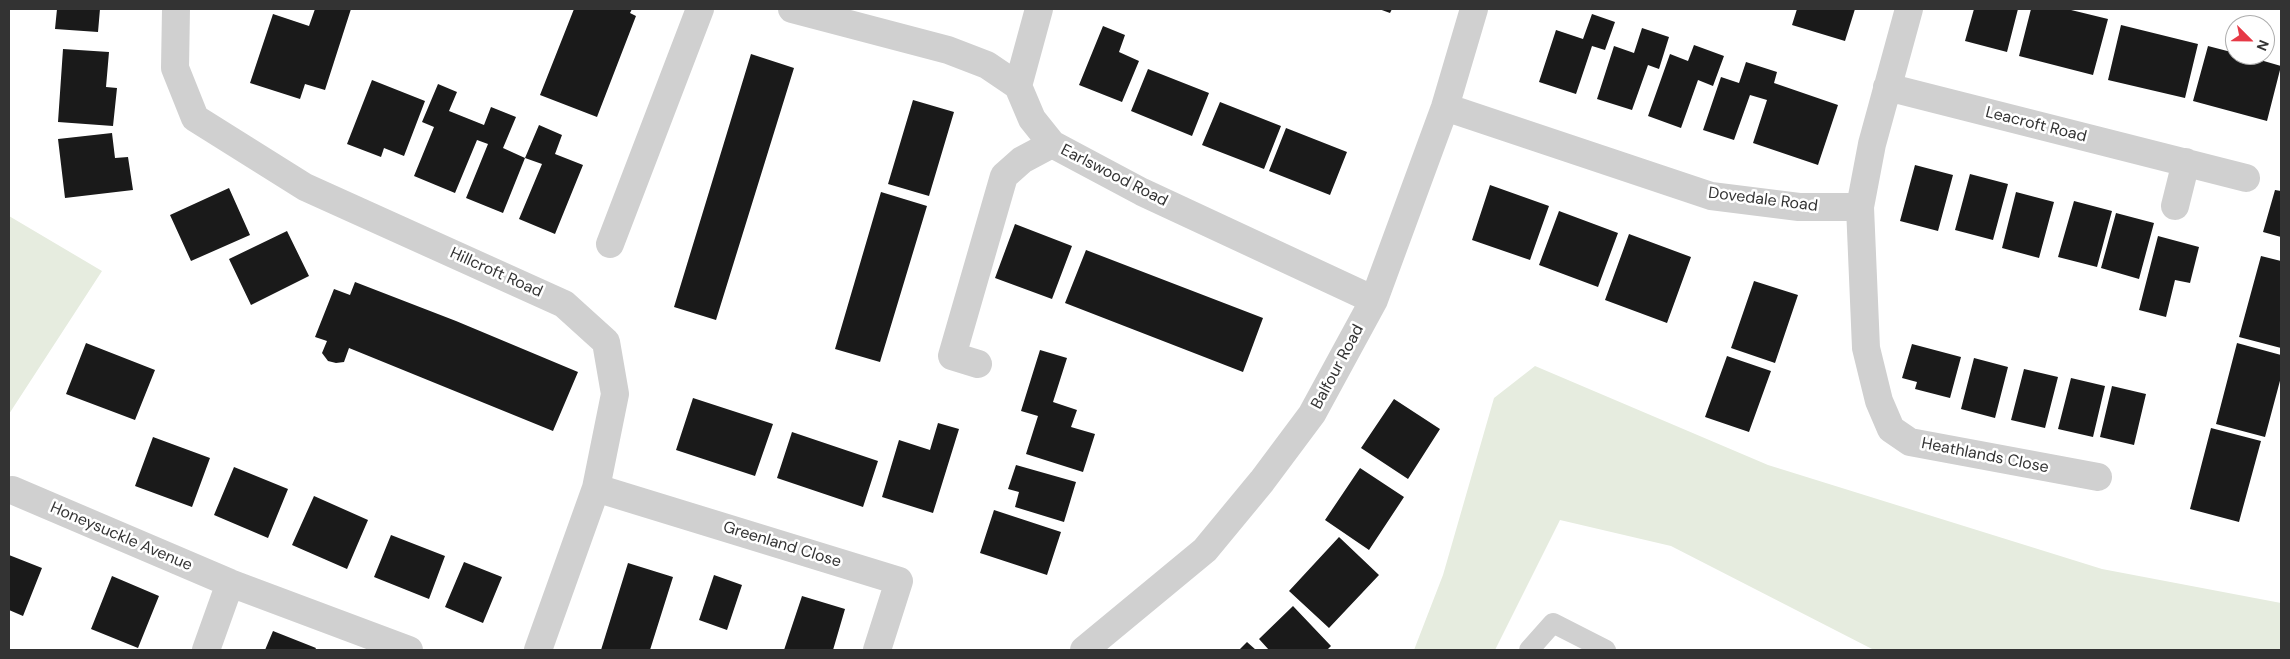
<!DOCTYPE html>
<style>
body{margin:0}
#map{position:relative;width:2290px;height:659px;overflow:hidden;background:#fff;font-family:"DM Sans",sans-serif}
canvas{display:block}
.frame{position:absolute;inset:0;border:10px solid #333;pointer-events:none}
.north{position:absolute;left:2225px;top:15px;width:50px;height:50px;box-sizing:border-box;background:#fff;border:1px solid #adadad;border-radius:50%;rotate:113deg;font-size:14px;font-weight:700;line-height:20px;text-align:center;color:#333}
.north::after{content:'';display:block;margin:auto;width:18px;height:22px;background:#e63946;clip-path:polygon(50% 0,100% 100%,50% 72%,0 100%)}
</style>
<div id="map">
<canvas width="2290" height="659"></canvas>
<div class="frame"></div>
<div class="north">N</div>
</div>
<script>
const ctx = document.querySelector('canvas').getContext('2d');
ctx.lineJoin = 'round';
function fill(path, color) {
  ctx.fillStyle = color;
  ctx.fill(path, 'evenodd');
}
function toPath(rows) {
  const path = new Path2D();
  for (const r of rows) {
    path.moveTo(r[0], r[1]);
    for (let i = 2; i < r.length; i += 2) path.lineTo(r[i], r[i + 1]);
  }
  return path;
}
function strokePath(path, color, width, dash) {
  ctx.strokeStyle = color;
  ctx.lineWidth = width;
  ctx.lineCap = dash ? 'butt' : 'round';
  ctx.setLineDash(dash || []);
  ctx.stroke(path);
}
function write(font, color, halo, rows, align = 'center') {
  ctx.font = font + ' "DM Sans",sans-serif';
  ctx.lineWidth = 5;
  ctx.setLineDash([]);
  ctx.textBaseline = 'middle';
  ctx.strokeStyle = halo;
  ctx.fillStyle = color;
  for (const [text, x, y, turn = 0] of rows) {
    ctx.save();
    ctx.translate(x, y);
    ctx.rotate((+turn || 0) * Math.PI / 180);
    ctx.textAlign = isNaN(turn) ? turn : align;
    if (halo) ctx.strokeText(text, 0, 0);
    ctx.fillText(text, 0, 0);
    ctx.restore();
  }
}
const green = toPath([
 [9,216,102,271,9,414],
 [1535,366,1768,465,2102,569,2281,603,2281,650,1874,650,1671,546,1560,520,1495,650,1414,650,1443,575,1494,398]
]);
const building = toPath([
 [57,9,100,9,98,32,55,29],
 [315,9,351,9,325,90,305,84,300,99,250,83,273,14,309,26],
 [574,9,632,9,630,13,636,16,597,117,540,95],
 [1379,9,1392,9,1390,13],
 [1797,9,1855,9,1845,41,1792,25],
 [1974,9,2018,9,2007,52,1965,41],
 [2031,9,2067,9,2108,19,2093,75,2019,56],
 [1592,14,1615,22,1605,50,1592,46,1576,94,1539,82,1556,30,1583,39],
 [2121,25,2198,44,2185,98,2108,80],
 [1103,26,1125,35,1119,52,1139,61,1122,102,1079,85],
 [1642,28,1669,37,1659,69,1648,65,1632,110,1597,99,1614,46,1634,53],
 [1694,45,1724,56,1713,86,1698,80,1681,128,1648,116,1670,54,1688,61],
 [2208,46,2235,53,2235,55,2243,55,2281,66,2267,121,2193,101],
 [63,49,109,52,106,87,117,88,113,126,58,122],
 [751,54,794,68,716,320,674,307],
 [1746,62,1777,72,1774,83,1838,105,1818,165,1753,143,1767,100,1750,95,1734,140,1703,130,1721,77,1739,83],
 [1148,69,1209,93,1192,136,1131,111],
 [372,80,425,101,404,156,384,148,381,157,347,144],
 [438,84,457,92,449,111,484,125,491,107,516,117,503,148,525,158,503,213,466,198,488,144,477,140,455,193,414,176,434,127,422,122],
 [913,100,954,112,929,196,888,184],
 [1220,102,1281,126,1264,169,1202,145],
 [539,125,562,135,555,154,583,165,555,234,519,219,542,164,525,158],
 [1286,128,1347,152,1330,195,1269,171],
 [112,133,115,158,128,157,133,190,65,198,58,139],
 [1915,165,1953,175,1938,231,1900,221],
 [1970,174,2008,184,1993,240,1955,230],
 [1490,185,1549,206,1530,260,1472,240],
 [229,188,250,235,191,261,170,215],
 [2275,190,2281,191,2281,237,2263,232],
 [881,192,927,206,880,362,835,349],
 [2016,192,2054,202,2039,258,2002,248],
 [2074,201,2112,211,2097,267,2058,257],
 [1559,211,1618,233,1598,287,1539,265],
 [2116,213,2154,223,2139,279,2101,268],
 [1015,224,1072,246,1052,299,995,278],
 [287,231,309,276,251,305,229,259],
 [1629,234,1691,257,1667,323,1605,300],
 [2158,236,2199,247,2190,283,2175,280,2166,317,2139,310],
 [1086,250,1263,318,1243,372,1065,303],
 [2261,256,2281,261,2281,348,2239,337],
 [1754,281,1798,295,1775,363,1731,348],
 [355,282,456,321,578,372,553,431,349,348,344,362,336,363,328,361,322,353,327,341,315,337,334,289,350,295],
 [86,343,155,370,135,420,66,394],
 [2237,343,2281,355,2281,377,2265,437,2216,424],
 [1912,344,1961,357,1950,398,1915,389,1917,382,1902,378],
 [1040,350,1067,358,1053,402,1077,410,1071,427,1095,434,1083,472,1026,454,1038,416,1021,411],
 [1727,356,1771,371,1749,432,1705,417],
 [1974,358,2008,367,1995,418,1961,409],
 [2024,369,2058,377,2045,428,2011,420],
 [2071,378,2105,386,2093,437,2058,429],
 [2112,386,2146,394,2134,445,2100,437],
 [693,398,773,424,755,476,676,450],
 [1394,399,1440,429,1408,479,1361,448],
 [938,423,959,429,933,513,882,497,899,440,930,450],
 [2211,428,2261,441,2239,522,2190,509],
 [792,432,878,461,863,507,777,478],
 [153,437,210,458,192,507,135,486],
 [1016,465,1076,482,1064,522,1015,507,1019,492,1008,489],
 [234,467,288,489,268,538,214,515],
 [1360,468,1404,497,1369,550,1325,520],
 [314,496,368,520,347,569,292,545],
 [994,510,1061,532,1047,575,980,553],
 [391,535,445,556,429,599,374,577],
 [1339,537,1379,575,1329,628,1289,591],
 [9,555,42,568,23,616,9,610],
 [464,562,502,577,483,623,445,607],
 [628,563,673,577,650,650,601,650],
 [714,575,742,585,727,630,699,620],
 [112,576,159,596,138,648,91,629],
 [802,596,845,609,833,650,784,650],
 [1293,606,1331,646,1327,650,1269,650,1259,639],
 [273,631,316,648,315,650,265,650],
 [1247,642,1256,650,1239,650]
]);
const service = toPath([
 [1529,650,1553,623,1606,650]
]);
const minor = toPath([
 [176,9,175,68,195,118,305,187,564,304,606,342,615,394,596,488,538,650],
 [792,9,948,50,987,65,1018,86,1032,119,1052,144,1142,192,1374,300],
 [1018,86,1039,9],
 [1887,87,2246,178],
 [1445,107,1711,196,1799,207,1860,207,1872,144,1909,9],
 [2175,206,2186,162],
 [1860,207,1866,348,1879,401,1891,429,1910,442,2098,477],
 [610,244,700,9],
 [978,364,952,356,1004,176,1022,160,1052,144],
 [596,488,899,581,877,650],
 [12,490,230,583,409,650],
 [206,650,230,583],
 [1084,650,1205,550,1262,481,1312,414,1374,300,1445,107,1474,9]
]);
const streetNames = [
 ["Leacroft Road",2036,125,14],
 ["Earlswood Road",1114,176,27],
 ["Dovedale Road",1763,200,7],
 ["Hillcroft Road",496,273,24],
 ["Balfour Road",1338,367,-62],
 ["Heathlands Close",1985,456,11],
 ["Honeysuckle Avenue",121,537,23],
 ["Greenland Close",782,545,17]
];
fill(green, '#e6ecdf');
fill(building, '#1a1a1a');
strokePath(service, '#d0d0d0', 20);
strokePath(minor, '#d0d0d0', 28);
write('16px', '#333', '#fff', streetNames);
</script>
